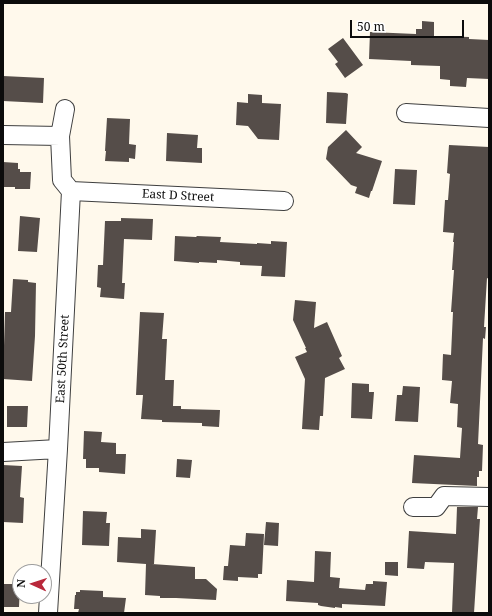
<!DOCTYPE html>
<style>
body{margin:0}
#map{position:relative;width:492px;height:616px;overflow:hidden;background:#fff9ec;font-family:"Noto Serif",serif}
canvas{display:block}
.frame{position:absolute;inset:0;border:4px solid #0c0c0c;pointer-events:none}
.north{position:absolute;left:12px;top:564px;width:40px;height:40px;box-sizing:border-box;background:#fff;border:1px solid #9e9e9e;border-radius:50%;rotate:273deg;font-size:11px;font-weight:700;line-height:16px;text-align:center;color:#0c0c0c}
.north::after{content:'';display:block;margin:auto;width:14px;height:18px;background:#b9283b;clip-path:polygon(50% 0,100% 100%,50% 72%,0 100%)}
.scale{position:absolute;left:350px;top:20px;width:114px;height:18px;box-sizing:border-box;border:2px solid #0c0c0c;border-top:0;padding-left:5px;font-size:12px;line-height:14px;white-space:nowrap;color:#0c0c0c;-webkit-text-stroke:3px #fff;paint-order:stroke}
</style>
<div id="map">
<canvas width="492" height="616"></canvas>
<div class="frame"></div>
<div class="north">N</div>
<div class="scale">50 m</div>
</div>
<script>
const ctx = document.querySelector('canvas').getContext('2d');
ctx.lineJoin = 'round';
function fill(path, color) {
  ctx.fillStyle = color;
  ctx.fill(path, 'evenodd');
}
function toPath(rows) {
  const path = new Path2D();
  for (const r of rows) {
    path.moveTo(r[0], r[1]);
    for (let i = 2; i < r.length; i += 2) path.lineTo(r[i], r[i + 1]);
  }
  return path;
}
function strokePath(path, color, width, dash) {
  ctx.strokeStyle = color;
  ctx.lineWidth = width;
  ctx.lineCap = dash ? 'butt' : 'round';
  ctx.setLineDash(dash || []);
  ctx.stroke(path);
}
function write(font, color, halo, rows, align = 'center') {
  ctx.font = font + ' "Noto Serif",serif';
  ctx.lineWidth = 4;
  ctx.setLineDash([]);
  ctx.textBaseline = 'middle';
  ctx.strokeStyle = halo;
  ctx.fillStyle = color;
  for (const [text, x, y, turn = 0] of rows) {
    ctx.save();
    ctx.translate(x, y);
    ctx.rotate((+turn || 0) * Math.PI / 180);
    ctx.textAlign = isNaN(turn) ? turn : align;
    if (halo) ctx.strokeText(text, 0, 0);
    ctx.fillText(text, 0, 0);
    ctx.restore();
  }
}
const building = toPath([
 [422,21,434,22,434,36,469,37,469,39,489,40,489,79,467,78,466,87,450,86,450,80,440,79,440,66,411,65,411,61,369,59,370,32,416,34,416,29,422,29],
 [343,38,363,65,345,78,335,64,338,62,328,49],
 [3,76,44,78,43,103,3,101],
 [327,92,346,93,348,94,346,124,326,123],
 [248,94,262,95,262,103,281,104,279,140,258,139,248,126,236,125,237,102,248,103],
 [107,118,130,119,129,144,136,145,135,159,129,158,129,162,105,161,106,151,105,151],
 [346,130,362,147,356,153,382,161,372,191,371,191,369,198,355,193,357,187,351,185,326,159,328,147],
 [167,133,198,135,197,148,202,148,202,163,166,161],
 [449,145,489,147,489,279,487,278,484,327,486,327,485,339,483,338,478,444,483,445,482,471,479,471,479,477,477,477,477,486,412,483,414,455,460,458,462,428,457,427,458,404,450,403,452,381,442,380,443,354,451,355,453,312,451,312,454,270,452,270,454,242,453,242,454,233,443,232,445,200,448,200,450,174,447,173],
 [3,162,18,163,18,169,20,169,20,172,31,172,30,189,15,189,15,187,3,187],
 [395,169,417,170,415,205,393,204],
 [20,216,40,218,37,252,18,251],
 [121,218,153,219,152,240,124,239,122,283,125,283,124,299,100,297,101,288,97,287,98,265,103,265,105,221,121,221],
 [175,236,196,237,197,236,221,237,220,242,257,244,257,243,271,244,271,241,287,242,285,277,261,276,262,266,240,265,240,262,217,260,217,263,199,262,199,263,174,261],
 [13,279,28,280,28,282,36,283,35,336,32,381,3,379,5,312,11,312],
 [295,300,316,302,314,328,327,322,342,356,339,358,345,369,325,378,323,416,320,416,319,430,302,429,305,379,295,357,307,352,305,348,306,348,293,320],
 [140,312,164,313,162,339,167,339,165,380,174,380,173,406,181,406,181,409,220,410,219,427,202,426,202,423,162,422,162,420,141,419,143,395,136,395],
 [352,383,369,384,369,392,374,392,372,419,351,418],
 [403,386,420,387,418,422,395,421,397,395,402,395],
 [7,406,28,406,27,427,7,427],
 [84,431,102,432,101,442,116,443,116,454,126,454,125,474,99,472,99,468,86,468,86,459,83,459],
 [177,459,192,460,190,478,176,477],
 [3,465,22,466,20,497,24,498,23,523,3,522],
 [457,507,478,507,477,519,480,519,474,613,452,613,454,563,425,562,424,569,407,568,409,531,456,534],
 [83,511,107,512,106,523,110,523,109,546,82,545],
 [266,522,279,523,278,546,264,545],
 [141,529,156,530,154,564,152,564,195,567,195,579,206,579,217,589,216,600,176,598,160,598,160,596,145,595,146,564,117,562,118,537,141,538],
 [246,533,264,534,262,574,258,574,258,578,238,577,238,581,223,580,224,566,228,566,230,545,245,546],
 [315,551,331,552,330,577,340,578,339,588,365,590,366,584,373,584,373,581,387,582,385,606,342,604,342,608,335,607,335,608,321,606,318,605,318,603,286,601,287,580,314,582],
 [385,562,398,562,398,576,385,575],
 [3,584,20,584,19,607,3,607],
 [80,590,103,591,103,597,126,598,124,613,78,613,79,609,74,609,75,595,76,595,76,592,80,592]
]);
const minor = toPath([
 [406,113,489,118],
 [3,135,60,136],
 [71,191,284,201],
 [3,452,58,449],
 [413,507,436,507,444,496,489,497],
 [48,613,58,449,71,191,62,180,60,136,65,109]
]);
const streetNames = [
 ["East D Street",178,196,3],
 ["East 50th Street",63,359,-87]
];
fill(building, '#554d49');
strokePath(minor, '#3f3f3f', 20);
strokePath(minor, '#fff', 18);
write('12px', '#0c0c0c', '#fff', streetNames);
</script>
